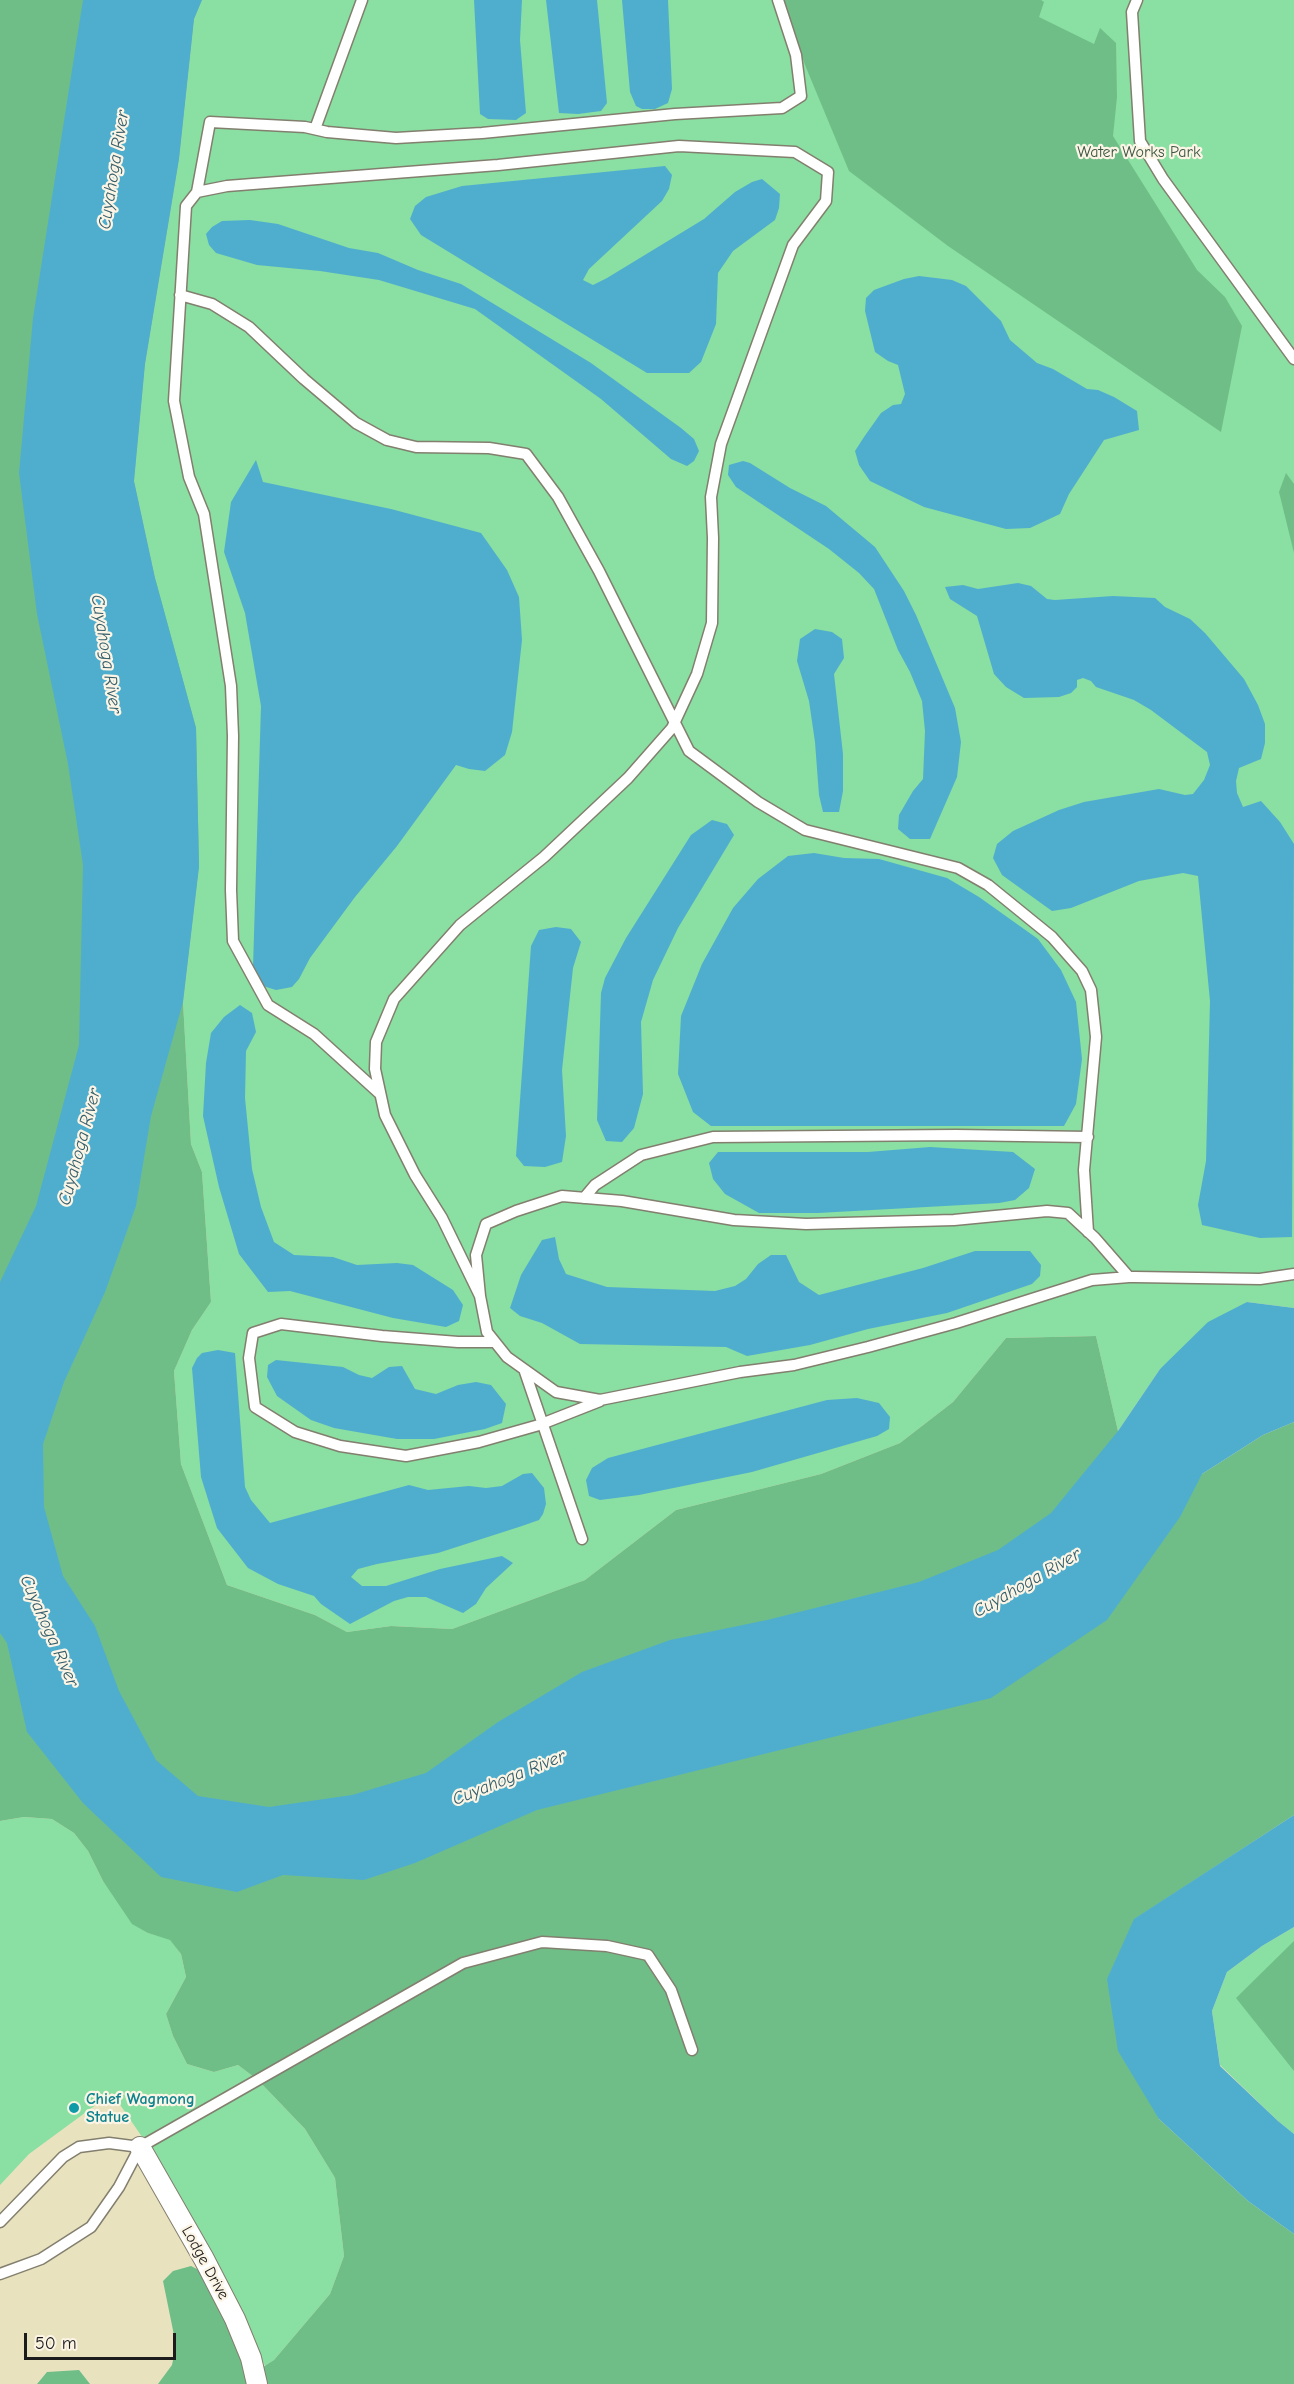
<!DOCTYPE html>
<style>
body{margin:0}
#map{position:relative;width:1294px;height:2384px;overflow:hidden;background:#e9e2bf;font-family:"Comic Neue",sans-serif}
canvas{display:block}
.scale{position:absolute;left:24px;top:2333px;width:152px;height:27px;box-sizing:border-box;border:3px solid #1c1c1c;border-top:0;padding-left:8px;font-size:18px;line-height:21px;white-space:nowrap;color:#1c1c1c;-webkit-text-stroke:4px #fcf5e5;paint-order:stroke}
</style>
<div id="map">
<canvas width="1294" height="2384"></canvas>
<div class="scale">50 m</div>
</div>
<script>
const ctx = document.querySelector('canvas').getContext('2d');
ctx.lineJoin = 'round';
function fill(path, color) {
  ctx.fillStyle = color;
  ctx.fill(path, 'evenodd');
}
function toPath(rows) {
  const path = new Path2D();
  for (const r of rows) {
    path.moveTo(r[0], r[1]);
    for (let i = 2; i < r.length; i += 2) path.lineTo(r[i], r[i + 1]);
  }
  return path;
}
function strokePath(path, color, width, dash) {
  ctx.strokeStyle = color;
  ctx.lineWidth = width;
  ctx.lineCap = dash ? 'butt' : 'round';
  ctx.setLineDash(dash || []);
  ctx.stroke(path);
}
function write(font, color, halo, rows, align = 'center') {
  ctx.font = font + ' "Comic Neue",sans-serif';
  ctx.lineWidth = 4.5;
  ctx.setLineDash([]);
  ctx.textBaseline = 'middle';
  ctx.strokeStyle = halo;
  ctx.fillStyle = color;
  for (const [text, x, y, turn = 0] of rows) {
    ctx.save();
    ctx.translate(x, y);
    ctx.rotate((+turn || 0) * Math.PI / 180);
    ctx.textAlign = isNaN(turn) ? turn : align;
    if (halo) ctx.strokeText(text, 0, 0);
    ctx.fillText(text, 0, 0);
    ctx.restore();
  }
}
const green = toPath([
 [202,0,1294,0,1294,1308,1247,1302,1160,1369,1118,1431,1096,1336,1006,1338,953,1402,900,1443,821,1474,676,1510,585,1580,452,1629,391,1626,347,1632,315,1615,227,1585,181,1464,174,1371,192,1330,211,1302,202,1172,191,1144,183,1002,199,867,155,578,134,481,145,364,179,159,194,19],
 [24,1817,52,1819,74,1833,88,1851,103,1881,148,1933,170,1939,181,1954,186,1977,166,2014,173,2036,187,2064,214,2072,238,2065,258,2080,305,2129,335,2178,344,2256,330,2294,274,2360,265,2366,162,2166,112,2093,29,2154,0,2185,0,1821],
 [1294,1927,1294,2134,1278,2121,1220,2065,1212,2011,1227,1972,1262,1946]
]);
const forest = toPath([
 [0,0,202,0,194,19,179,159,145,364,134,481,155,578,196,728,199,867,183,1002,191,1144,202,1172,211,1302,192,1330,174,1371,181,1464,227,1585,315,1615,347,1632,391,1626,452,1629,585,1580,676,1510,821,1474,900,1443,953,1402,1006,1338,1096,1336,1118,1431,1202,1474,1263,1435,1294,1422,1294,1815,1135,1919,1159,2119,1248,2201,1294,2234,1294,2384,158,2384,172,2365,176,2345,163,2281,173,2271,191,2266,203,2272,252,2374,274,2360,330,2294,344,2256,335,2178,305,2129,258,2080,238,2065,214,2072,187,2064,173,2036,166,2014,186,1977,181,1954,170,1940,148,1933,132,1924,103,1881,88,1851,74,1833,52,1819,24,1817,0,1821],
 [784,0,1041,0,1044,2,1039,17,1094,44,1100,28,1116,43,1117,97,1113,136,1197,270,1225,297,1242,326,1221,432,948,246,849,171,805,65],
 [1286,473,1294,484,1294,553,1279,492],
 [1294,1941,1294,2071,1236,1998],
 [79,2370,90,2384,37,2384,47,2372]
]);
const water = toPath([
 [83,0,202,0,194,19,179,159,145,364,134,481,155,578,196,728,199,867,183,1002,151,1116,136,1206,105,1292,64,1382,43,1444,44,1507,63,1576,95,1626,119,1691,156,1760,198,1796,269,1807,352,1795,426,1773,498,1722,582,1672,670,1640,767,1620,919,1582,998,1550,1051,1513,1118,1431,1160,1369,1208,1322,1247,1302,1294,1308,1294,1422,1263,1435,1202,1474,1180,1517,1107,1620,991,1698,537,1810,415,1863,364,1880,283,1875,237,1892,161,1877,83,1803,27,1732,7,1643,0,1633,0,1282,36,1206,79,1045,83,865,68,764,37,614,19,473,33,318],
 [474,0,522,0,520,40,526,113,516,120,488,119,480,114],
 [546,0,597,0,607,103,601,111,578,114,559,113],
 [622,0,668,0,672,89,668,103,655,109,642,109,636,106,630,92],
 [665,166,672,175,669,189,662,201,589,269,583,280,593,285,607,278,704,219,735,192,752,182,762,179,780,194,779,208,775,220,733,251,718,273,716,324,701,362,689,373,647,373,421,235,410,219,415,206,426,197,462,186],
 [250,220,278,224,349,248,378,253,418,270,461,284,591,363,681,428,694,439,699,451,694,461,687,466,671,459,601,399,475,309,379,280,320,271,257,265,216,253,209,245,206,234,212,227,222,221],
 [919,276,952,280,966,286,1001,321,1010,340,1037,363,1053,369,1087,389,1098,390,1114,397,1137,411,1139,430,1104,440,1069,494,1060,514,1030,528,1006,529,924,507,870,481,859,465,855,451,864,437,881,413,893,405,901,404,905,394,898,365,888,361,875,352,865,311,866,298,874,290,904,279],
 [256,460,263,482,391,509,481,533,507,570,519,597,522,640,512,732,505,755,485,771,469,769,456,765,397,846,355,897,310,958,299,979,292,987,276,990,263,986,253,967,261,706,245,613,224,552,231,502],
 [743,461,750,463,790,488,826,506,875,547,904,591,916,615,955,708,961,742,957,777,930,839,910,839,898,829,899,815,913,791,923,779,925,731,922,701,910,672,898,650,874,589,859,573,829,549,736,487,728,475,729,465],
 [1018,583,1031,586,1047,599,1055,600,1113,596,1155,598,1165,607,1190,619,1205,633,1244,679,1258,705,1265,724,1265,743,1261,759,1239,768,1236,781,1237,793,1243,807,1261,801,1280,822,1294,844,1292,1237,1260,1238,1202,1225,1198,1205,1206,1161,1210,1001,1198,876,1183,873,1139,881,1071,908,1052,911,1002,875,993,858,997,844,1013,831,1059,810,1084,802,1159,789,1185,795,1193,794,1204,780,1210,765,1207,752,1151,710,1134,700,1096,687,1091,681,1083,678,1077,680,1077,687,1071,693,1059,697,1024,698,1006,687,994,674,977,616,950,599,945,587,963,585,978,589],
 [815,629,832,632,842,639,844,658,834,674,843,754,843,791,839,812,823,812,819,795,815,742,809,701,797,661,800,639],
 [712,820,727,824,734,835,678,928,653,980,641,1022,643,1094,634,1128,622,1142,606,1141,597,1120,601,993,605,978,626,938,691,835],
 [814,853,844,858,879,859,947,878,979,897,1038,939,1061,970,1076,1002,1082,1059,1076,1104,1064,1126,711,1126,693,1112,678,1074,681,1016,702,964,733,908,758,879,788,856],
 [556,927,571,929,581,942,573,968,562,1070,566,1136,562,1162,545,1167,524,1166,516,1156,531,946,539,930],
 [240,1005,252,1013,256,1032,246,1051,245,1098,252,1169,261,1207,274,1242,294,1255,333,1257,357,1265,397,1263,413,1265,453,1290,463,1305,459,1321,446,1327,393,1318,290,1291,268,1292,239,1254,219,1187,203,1116,206,1063,211,1033,224,1017],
 [930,1147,1013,1152,1035,1169,1029,1188,1015,1200,999,1203,818,1213,759,1213,725,1194,713,1179,709,1163,718,1152,868,1152],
 [555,1237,559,1259,566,1274,607,1287,715,1291,735,1286,746,1279,758,1264,771,1255,786,1255,799,1282,819,1295,923,1268,975,1251,1030,1251,1041,1265,1040,1276,1032,1284,947,1313,868,1329,810,1345,747,1356,726,1347,580,1344,542,1323,520,1316,510,1308,521,1275,542,1240],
 [218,1350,235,1353,245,1487,251,1500,270,1523,409,1485,428,1490,469,1486,486,1488,502,1486,523,1474,532,1473,544,1488,546,1504,543,1514,539,1520,522,1526,438,1553,377,1564,358,1569,351,1577,362,1586,386,1586,440,1569,502,1556,513,1563,486,1588,476,1604,463,1613,426,1597,408,1597,394,1601,350,1624,321,1604,314,1596,278,1584,248,1568,217,1528,201,1477,192,1368,197,1358,202,1353],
 [276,1360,343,1367,359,1375,372,1378,389,1367,402,1366,415,1389,436,1394,458,1385,476,1382,491,1385,506,1404,502,1423,485,1429,434,1439,397,1439,334,1428,311,1420,277,1396,267,1377,268,1365],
 [857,1398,879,1403,890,1417,889,1429,877,1436,752,1472,639,1495,600,1500,589,1496,586,1480,592,1468,608,1458,827,1400],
 [1294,1815,1294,1927,1262,1946,1227,1972,1212,2011,1220,2066,1278,2121,1294,2134,1294,2234,1248,2201,1159,2119,1118,2051,1107,1979,1134,1919]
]);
const service = toPath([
 [1137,0,1132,12,1140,141,1163,179,1294,359],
 [315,129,362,0],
 [197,192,210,122,305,127,327,132,396,138,482,133,675,114,782,108,801,96,796,55,778,0],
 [180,295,212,304,249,327,304,379,356,423,387,440,416,447,489,448,526,454,558,497,599,571,689,751,758,802,805,830,958,868,988,885,1052,937,1082,971,1091,990,1096,1037,1084,1170,1088,1232],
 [379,1093,314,1034,268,1005,233,941,231,890,233,736,231,686,204,514,189,477,174,401,186,206,197,192,227,186,498,165,679,146,795,152,828,172,826,201,793,245,721,444,711,497,713,538,712,623,697,674,672,728,628,778,544,857,460,925,394,999,376,1042,375,1069,385,1115,415,1175,442,1218,480,1296],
 [584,1198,595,1185,641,1155,713,1137,956,1135,1088,1137],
 [1129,1277,1095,1238,1068,1213,1047,1211,954,1220,806,1224,734,1220,622,1201,562,1196,516,1211,486,1224,476,1255,480,1296,487,1332,507,1357,556,1392,600,1400,740,1372,794,1365,868,1347,956,1323,1092,1280,1129,1277,1135,1277,1260,1279,1294,1274],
 [495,1342,458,1342,382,1336,281,1324,253,1333,249,1358,255,1407,295,1432,340,1446,406,1456,479,1442,539,1425,600,1401],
 [525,1372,582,1539],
 [0,2222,63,2157,79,2147,109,2143,140,2147,463,1963,542,1942,607,1946,648,1955,671,1990,692,2050],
 [0,2274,41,2259,91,2227,119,2187,140,2147]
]);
const minor = toPath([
 [140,2147,204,2259,235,2319,251,2358,257,2384]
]);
const markers = [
 [74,2108,6,"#0f9aa8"]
];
const parkNames = [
 ["Water Works Park",1139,152]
];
const cultureNames = [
 ["Chief Wagmong",86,2099],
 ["Statue",86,2117]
];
const streetNames = [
 ["Lodge Drive",205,2263,61]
];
const waterNames = [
 ["Cuyahoga River",114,170,-81],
 ["Cuyahoga River",106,654,81],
 ["Cuyahoga River",80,1147,-75],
 ["Cuyahoga River",1027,1583,-30],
 ["Cuyahoga River",49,1631,66],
 ["Cuyahoga River",509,1778,-22]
];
fill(green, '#8adfa2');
fill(forest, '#6fbe88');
fill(water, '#4faece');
strokePath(service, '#827f6e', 13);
strokePath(minor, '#827f6e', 22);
strokePath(service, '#fff', 10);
strokePath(minor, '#fff', 20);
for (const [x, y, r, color] of markers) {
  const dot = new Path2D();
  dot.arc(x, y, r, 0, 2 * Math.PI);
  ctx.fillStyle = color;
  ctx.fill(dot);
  strokePath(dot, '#fcf5e5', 2);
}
write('16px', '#3d5644', '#fcf5e5', parkNames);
write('bold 16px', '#0d838f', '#fcf5e5', cultureNames, 'left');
write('16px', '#1c1c1c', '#fcf5e5', streetNames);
write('italic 18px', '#335e6c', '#fcf5e5', waterNames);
</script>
